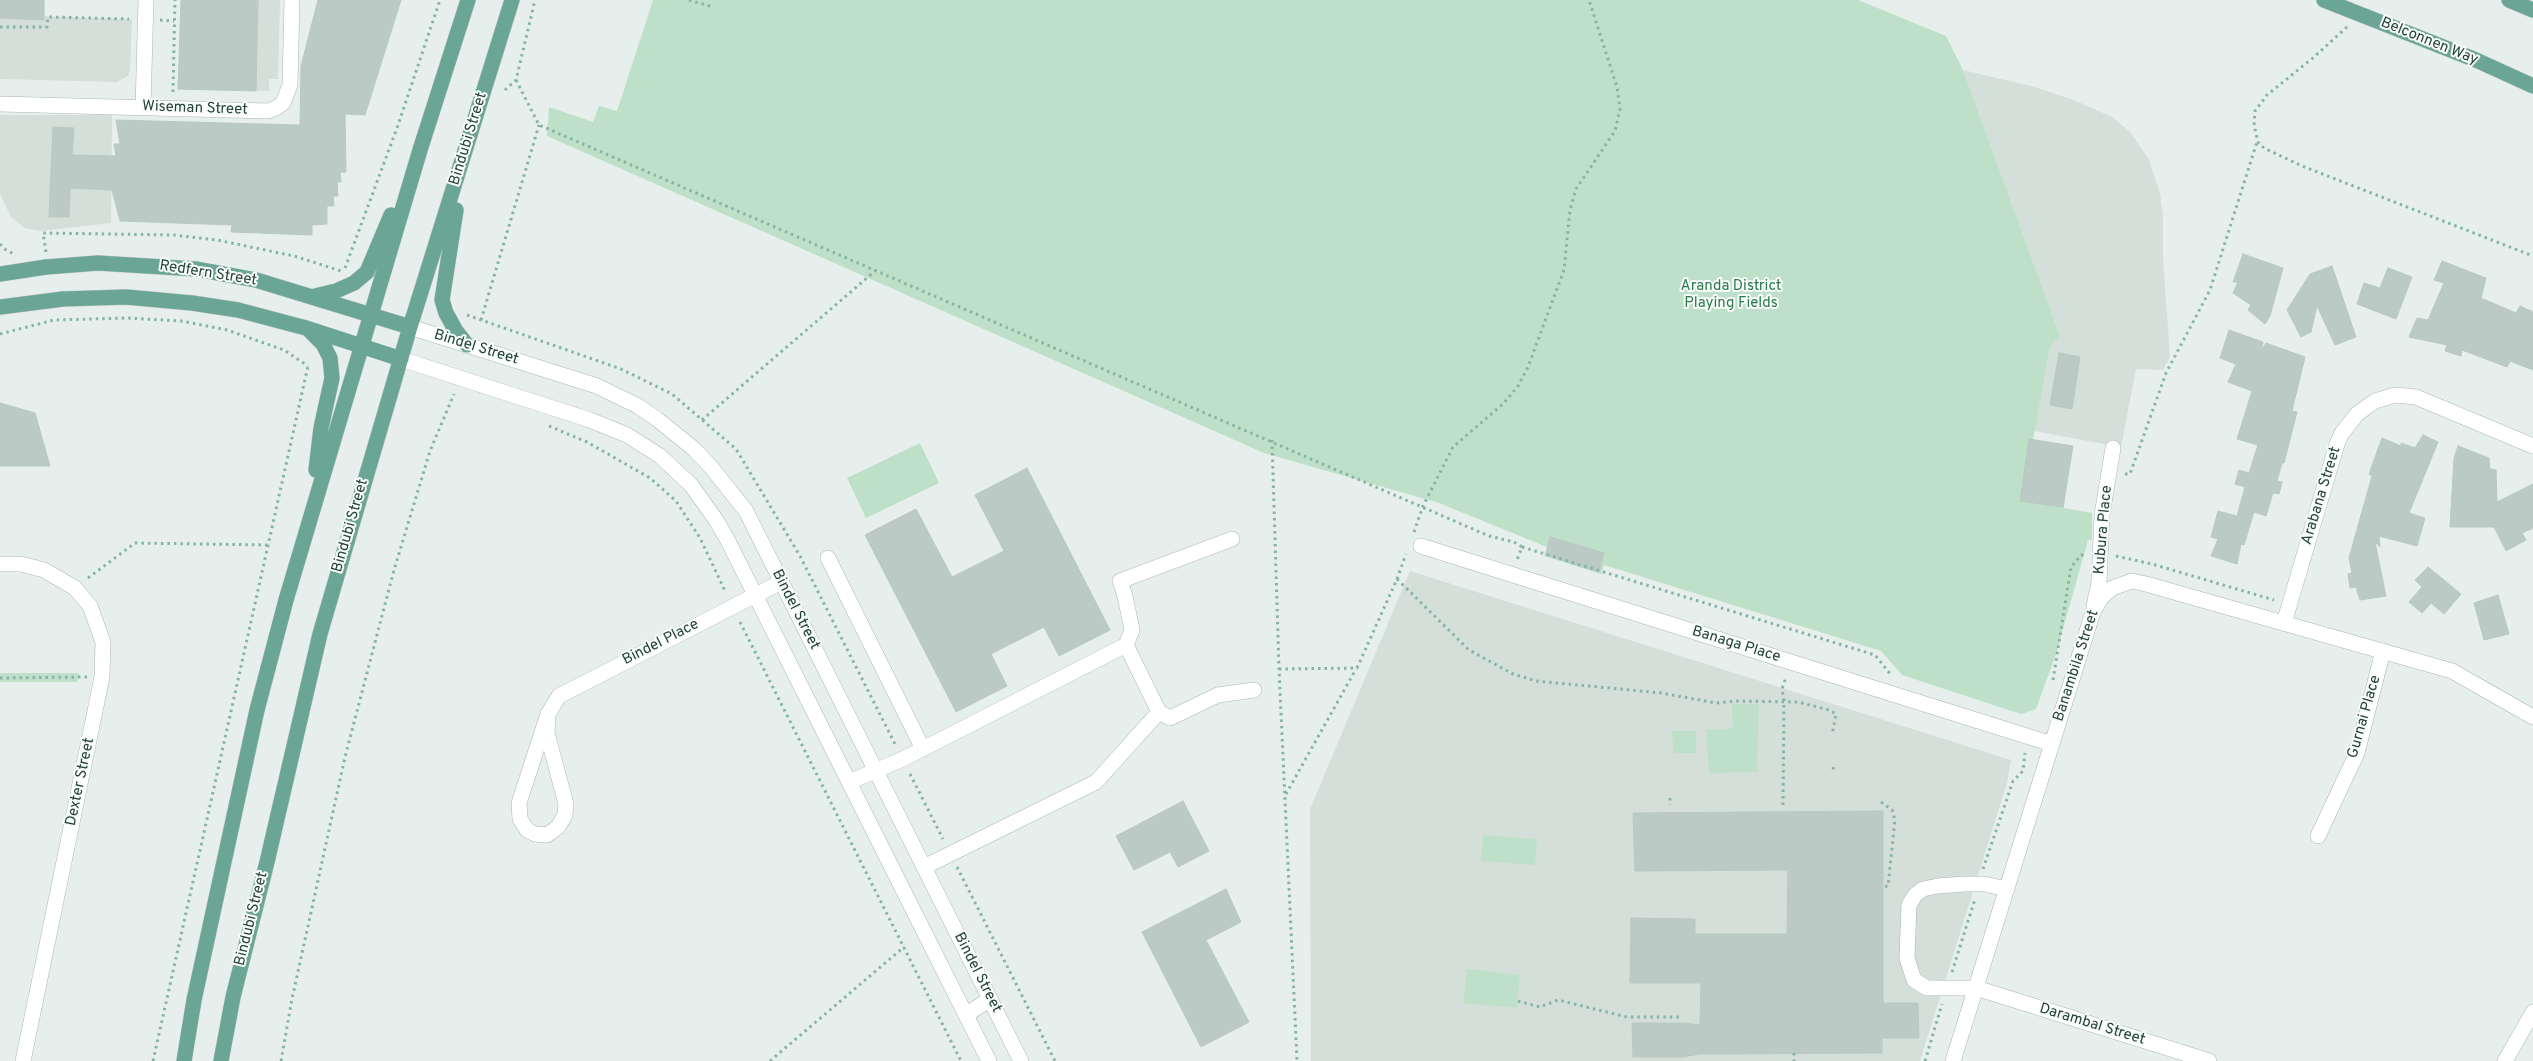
<!DOCTYPE html>
<style>
body{margin:0}
canvas{display:block;background:#e6efeb}
</style>
<canvas width="2533" height="1061"></canvas>
<script>
const ctx = document.querySelector('canvas').getContext('2d');
ctx.lineJoin = 'round';
function fill(path, color) {
  ctx.fillStyle = color;
  ctx.fill(path, 'evenodd');
}
function toPath(rows) {
  const path = new Path2D();
  for (const r of rows) {
    path.moveTo(r[0], r[1]);
    for (let i = 2; i < r.length; i += 2) path.lineTo(r[i], r[i + 1]);
  }
  return path;
}
function strokePath(path, color, width, dash) {
  ctx.strokeStyle = color;
  ctx.lineWidth = width;
  ctx.lineCap = dash ? 'butt' : 'round';
  ctx.setLineDash(dash || []);
  ctx.stroke(path);
}
function write(font, color, halo, rows, align = 'center') {
  ctx.font = font + ' Overpass,sans-serif';
  ctx.lineWidth = 4;
  ctx.setLineDash([]);
  ctx.textBaseline = 'middle';
  ctx.strokeStyle = halo;
  ctx.fillStyle = color;
  for (const [text, x, y, turn = 0] of rows) {
    ctx.save();
    ctx.translate(x, y);
    ctx.rotate((+turn || 0) * Math.PI / 180);
    ctx.textAlign = isNaN(turn) ? turn : align;
    if (halo) ctx.strokeText(text, 0, 0);
    ctx.fillText(text, 0, 0);
    ctx.restore();
  }
}
const built = toPath([
 [0,0,36,16,132,19,130,70,128,76,117,82,0,79],
 [181,0,280,0,278,79,269,79,269,91,178,89],
 [1963,70,2035,87,2076,101,2112,117,2130,132,2149,160,2160,193,2163,217,2163,258,2170,357,2163,370,2136,369,2121,447,2034,431,2050,347,2060,336],
 [0,115,112,115,111,223,40,231,24,228,11,217,0,194],
 [1410,571,2011,760,2007,783,1920,1061,1311,1061,1310,809]
]);
const green = toPath([
 [653,0,1858,0,1946,36,1963,70,2060,336,2050,347,2024,489,2065,497,2064,508,2092,513,2092,540,2088,540,2056,654,2036,709,2021,714,1902,675,1881,651,1604,565,1601,574,1544,556,1547,547,1439,503,1264,453,547,136,549,107,593,122,599,106,617,111],
 [920,443,939,483,866,518,847,478],
 [0,673,79,673,77,682,0,682],
 [1732,704,1759,704,1757,772,1709,773,1706,730,1733,728],
 [1672,731,1696,731,1696,753,1673,753],
 [1483,835,1537,839,1535,865,1481,861],
 [1467,969,1520,975,1517,1008,1463,1003]
]);
const building = toPath([
 [0,0,44,0,44,20,0,18,0,0],
 [181,0,258,0,256,91,178,89,181,0],
 [318,0,401,0,365,115,345,114,346,172,340,172,341,182,337,182,338,196,333,196,334,206,327,206,327,224,312,225,312,235,231,232,232,225,120,221,112,190,70,188,69,217,49,217,53,127,74,128,72,155,116,156,114,144,120,144,116,120,300,125,301,66,318,0],
 [2243,254,2283,268,2270,316,2265,324,2248,310,2251,305,2233,293,2238,282,2233,282,2243,254],
 [2442,261,2486,278,2481,298,2516,313,2520,306,2533,312,2533,370,2510,361,2507,367,2462,350,2461,356,2445,351,2447,345,2409,337,2417,318,2428,320,2444,283,2434,280,2442,261],
 [2332,266,2356,337,2335,345,2317,306,2311,332,2301,337,2287,310,2310,274,2332,266],
 [2388,268,2412,277,2396,319,2357,304,2364,283,2380,288,2388,268],
 [2229,330,2263,342,2261,351,2266,343,2305,357,2292,411,2297,412,2284,463,2282,463,2277,481,2282,482,2279,494,2273,493,2266,516,2254,512,2244,545,2241,544,2237,564,2211,556,2218,539,2211,537,2218,511,2237,516,2245,487,2235,484,2239,470,2249,473,2258,445,2237,439,2252,391,2228,382,2236,364,2220,358,2229,330],
 [2059,353,2080,357,2072,409,2050,405,2059,353],
 [0,403,35,413,50,466,0,466,0,403],
 [2423,435,2438,442,2409,513,2425,518,2417,546,2379,536,2380,547,2375,542,2386,596,2360,600,2356,587,2350,588,2348,574,2352,573,2349,558,2372,476,2369,474,2382,438,2401,446,2401,443,2415,448,2423,435],
 [2029,439,2073,446,2063,507,2020,501,2029,439],
 [2458,446,2489,458,2490,469,2496,470,2497,502,2533,484,2533,528,2522,533,2526,540,2506,551,2494,527,2450,527,2454,458,2458,446],
 [1027,468,1110,630,1059,656,1044,627,991,654,1007,686,956,712,865,535,916,509,952,577,1004,551,975,495,1027,468],
 [1550,537,1604,553,1599,572,1546,555,1550,537],
 [2428,567,2461,594,2444,614,2431,603,2422,613,2409,602,2422,587,2415,580,2428,567],
 [2498,595,2509,634,2484,640,2474,603,2498,595],
 [1183,801,1209,851,1178,867,1170,852,1134,870,1116,836,1183,801],
 [1883,811,1883,1003,1918,1003,1919,1038,1882,1038,1882,1053,1700,1054,1682,1057,1633,1057,1632,1023,1683,1023,1700,1025,1701,983,1630,983,1631,918,1695,919,1695,934,1787,934,1788,870,1635,871,1633,813,1883,811],
 [1226,889,1241,922,1206,940,1249,1022,1201,1047,1142,932,1226,889]
]);
const path = toPath([
 [689,0,713,7],
 [160,20,174,21],
 [0,27,47,27,48,17,129,19],
 [2347,27,2314,57,2267,95,2255,111,2254,125,2258,142,2264,148,2302,166,2533,256],
 [516,80,539,125,1489,536,1514,542,1522,547,1517,560],
 [505,90,516,80,535,0],
 [173,92,175,0],
 [0,244,6,250,16,255],
 [46,252,43,233,174,235,217,240,294,256,341,271],
 [345,268,397,128,440,0],
 [467,315,621,369,672,394,736,449,800,556,896,746],
 [481,320,539,125],
 [0,334,54,320,127,318,181,321,227,330,284,350,308,366],
 [702,420,875,271],
 [549,426,587,442,650,478,676,501,700,538,726,593],
 [1272,440,1279,669,1297,1061],
 [2125,474,2130,474,2166,373,2210,290,2257,142],
 [1414,532,1423,506,1453,447,1504,403,1518,386,1528,367,1564,270,1570,210,1576,189,1615,131,1620,109,1617,87,1589,0],
 [1522,547,1875,655,1891,675],
 [2116,556,2152,564,2274,600],
 [88,578,135,543,268,545],
 [1397,579,1469,650,1513,674,1536,681,1661,693,1716,703,1736,701,1798,702,1829,710,1836,714,1832,735],
 [740,622,961,1061],
 [1279,669,1357,668,1397,579,1406,554],
 [0,678,87,677],
 [2053,680,2071,567,2081,555,2085,555],
 [1833,767,1834,773],
 [910,774,943,839],
 [1286,794,1356,669],
 [1670,798,1670,805],
 [1881,802,1892,810,1895,820,1888,886,1882,887],
 [1783,805,1784,701,1782,689,1786,677],
 [957,867,1055,1061],
 [1983,869,2013,781,2023,771,2025,753],
 [1952,972,1975,899],
 [1518,1001,1540,1007,1558,1000,1627,1017,1680,1017],
 [1794,1053,1794,1061],
 [153,1061,308,366],
 [281,1061,292,999,345,757,394,570,430,451,454,394],
 [770,1061,904,947],
 [1925,1061,1942,1004]
]);
const minor = toPath([
 [0,104,268,111,276,108,283,103,290,85,292,0],
 [143,107,146,0],
 [410,327,597,386,638,406,657,419,694,449,711,467,746,511,1021,1061],
 [401,359,590,420,627,435,660,456,691,485,716,520,727,539,989,1061],
 [1421,546,2052,744],
 [828,558,923,749],
 [0,564,21,564,44,570,75,588,90,606,103,642,102,677,23,1061],
 [2094,606,2099,582,2102,515,2113,448],
 [2284,623,2337,444,2342,433,2357,414,2375,401,2395,395,2416,397,2533,446],
 [1126,645,1132,630,1125,596,1120,581,1232,539],
 [1159,712,1170,718,1218,695,1254,690],
 [548,714,547,733,566,804,565,815,558,827,547,835,535,834,527,830,520,819,519,803,548,714,559,696,781,582],
 [849,782,903,759,1126,645,1159,712,1096,782,924,867],
 [2318,836,2357,753,2383,651],
 [2007,889,1984,884,1964,884,1938,886,1923,889,1915,895,1909,905,1907,958,1914,980,1927,988,1976,988,2209,1061],
 [966,1015,990,999],
 [1953,1061,2093,612,2101,598,2112,588,2132,581,2146,584,2452,671,2533,717],
 [2505,1061,2533,1012]
]);
const major = toPath([
 [2324,0,2476,60,2533,86],
 [2509,0,2533,10],
 [456,210,442,300,446,313,456,331,467,345],
 [0,274,46,267,98,263,196,269,256,280,410,327],
 [315,296,336,291,354,283,367,272,391,215],
 [0,307,63,299,126,297,192,303,238,310,306,328,401,359],
 [309,330,323,344,330,358,332,378,321,428,316,470],
 [184,1061,194,1000,257,710,286,600,420,150,468,0],
 [221,1061,233,997,267,862,320,634,410,327,512,0]
]);
const streetNames = [
 ["Belconnen Way",2429,42,22],
 ["Wiseman Street",195,109,2],
 ["Bindubi Street",469,139,-73],
 ["Redfern Street",208,274,9],
 ["Bindel Street",476,348,17],
 ["Arabana Street",2322,496,-73],
 ["Bindubi Street",351,526,-74],
 ["Kubura Place",2104,530,-85],
 ["Bindel Street",795,610,63],
 ["Bindel Place",661,643,-27],
 ["Banaga Place",1736,645,17],
 ["Banambila Street",2077,666,-72],
 ["Gurnai Place",2365,717,-74],
 ["Dexter Street",81,782,-78],
 ["Bindubi Street",252,919,-76],
 ["Bindel Street",977,973,63],
 ["Darambal Street",2092,1025,17]
];
const parkNames = [
 ["Aranda District",1731,287],
 ["Playing Fields",1731,304]
];
fill(built, '#d4dfda');
fill(green, '#bfe0c8');
fill(building, '#bbcac4');
strokePath(building, '#b8c9c2', 1);
strokePath(minor, '#a8b8b2', 16);
strokePath(major, '#c2cac8', 16);
strokePath(path, '#86b3a5', 3, [2.5, 4]);
strokePath(minor, '#fff', 15);
strokePath(major, '#6aa596', 15);
write('15px', '#24423a', '#f7fbf9', streetNames);
write('15px', '#2d7a4b', '#f7fbf9', parkNames);
</script>
